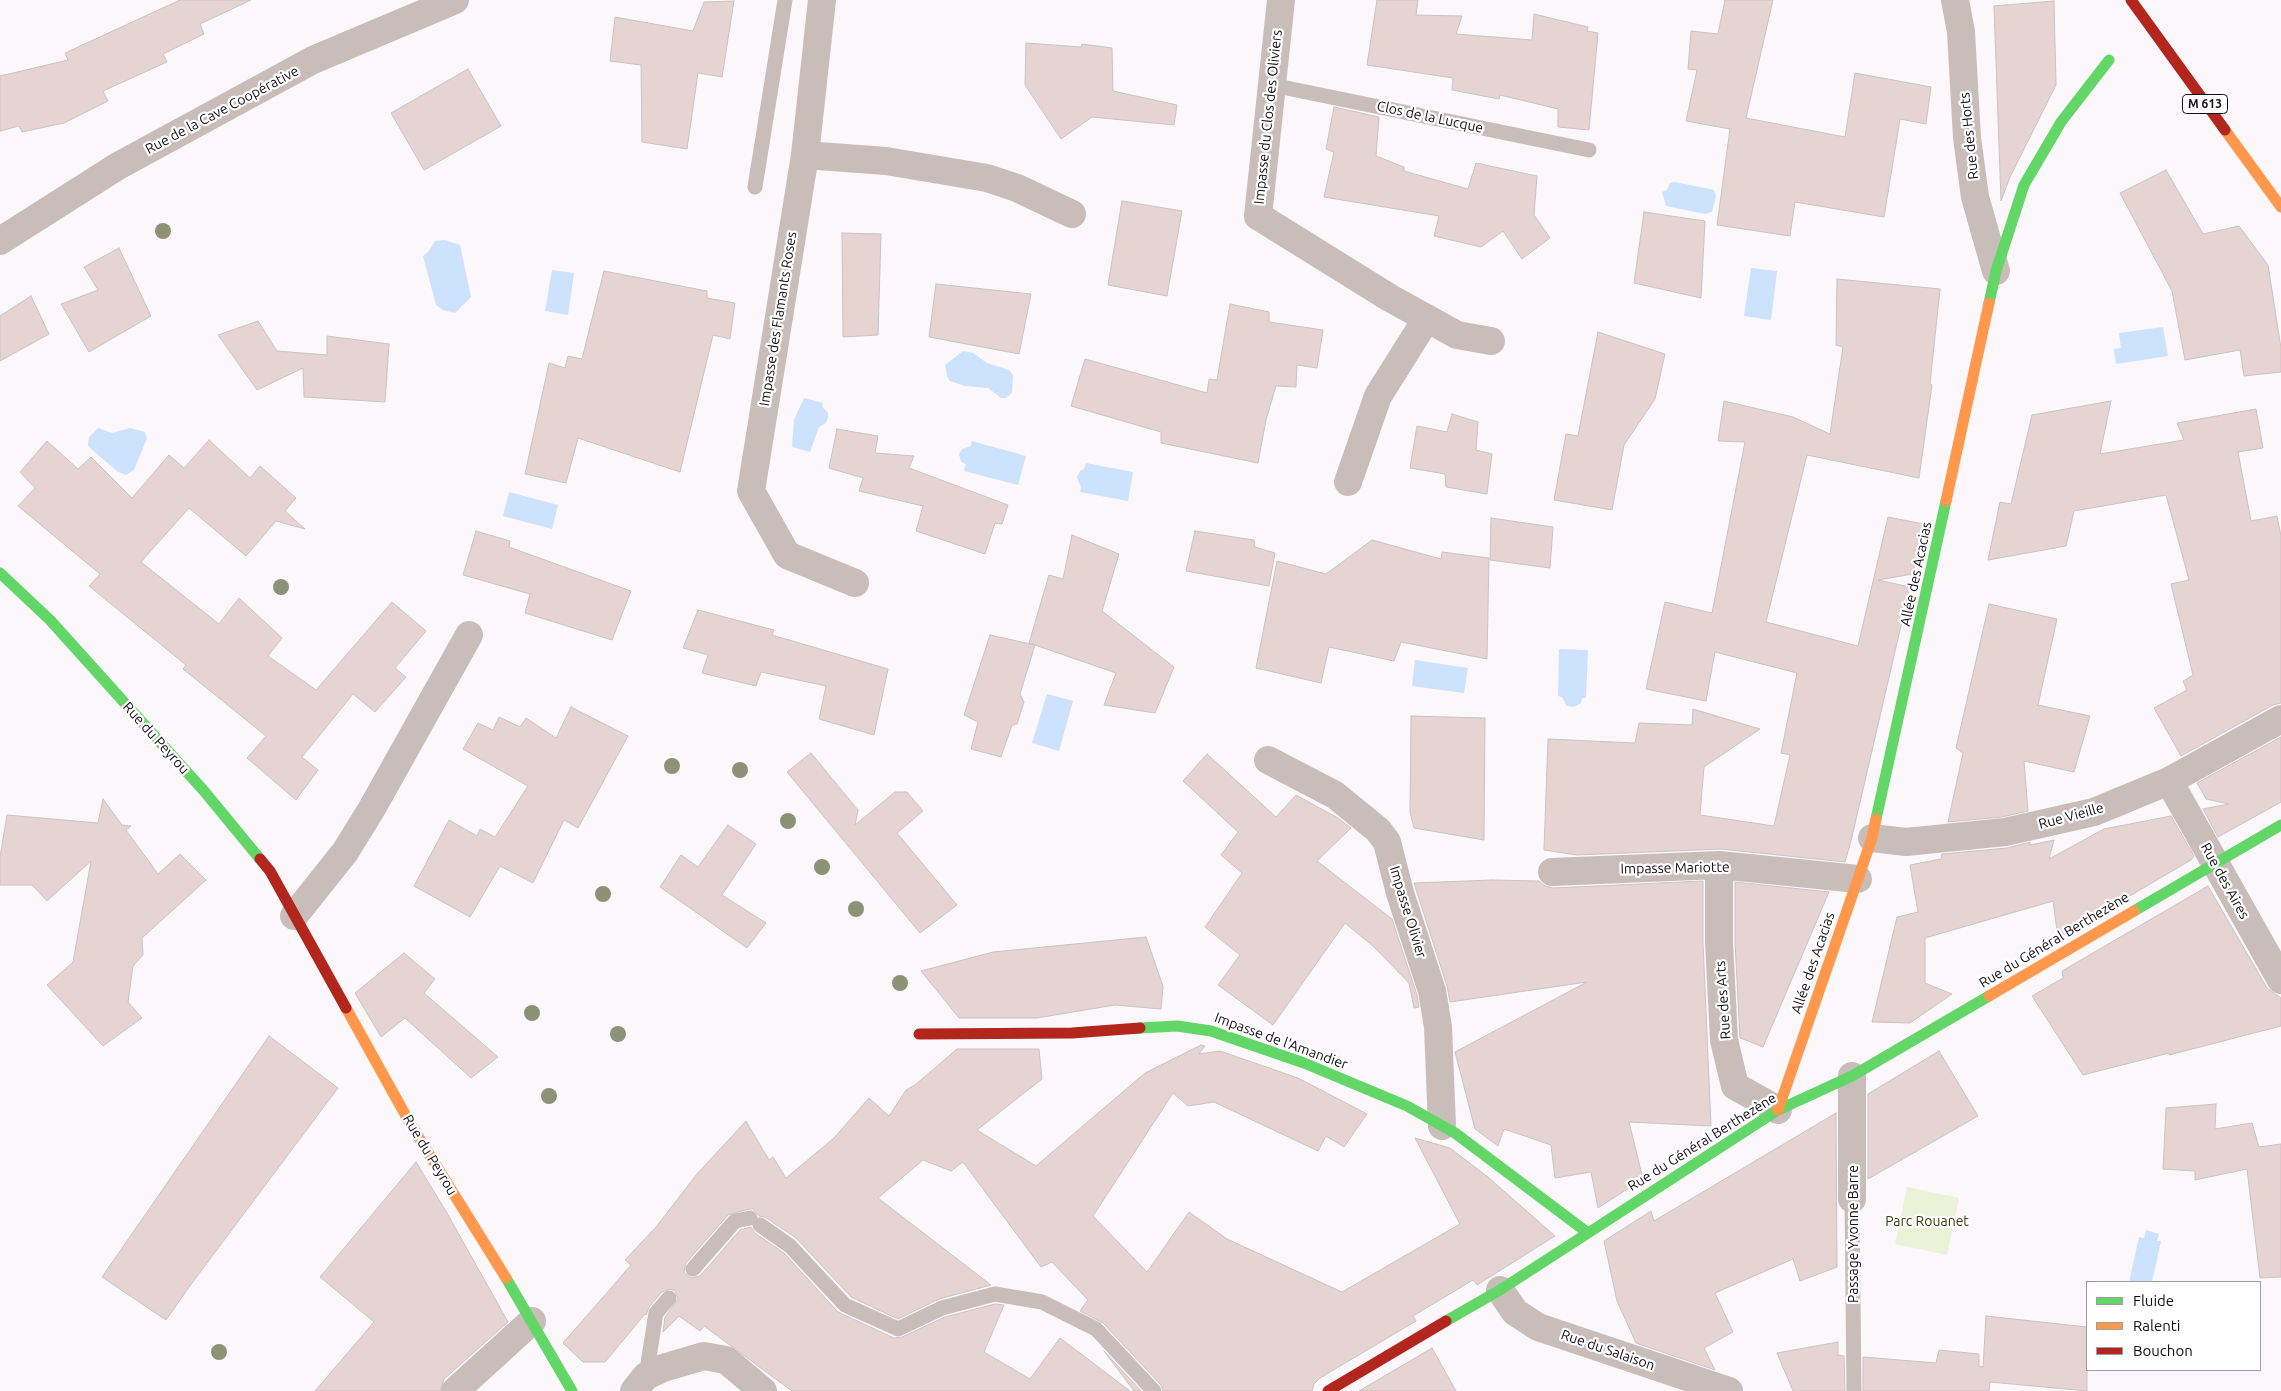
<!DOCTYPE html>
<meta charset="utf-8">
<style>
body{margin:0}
#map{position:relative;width:2281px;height:1391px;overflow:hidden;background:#fbf7fb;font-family:Ubuntu,sans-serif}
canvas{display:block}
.legend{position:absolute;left:2086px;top:1281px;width:175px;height:90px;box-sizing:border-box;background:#fff;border:1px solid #a09ea1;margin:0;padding:6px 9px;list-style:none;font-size:15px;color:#120c13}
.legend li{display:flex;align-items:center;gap:10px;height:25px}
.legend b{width:25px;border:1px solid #a09ea1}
</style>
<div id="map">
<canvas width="2281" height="1391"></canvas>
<ul class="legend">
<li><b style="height:6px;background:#63d668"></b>Fluide</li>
<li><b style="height:6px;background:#ff974d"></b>Ralenti</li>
<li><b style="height:6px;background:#b3261e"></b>Bouchon</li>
</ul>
</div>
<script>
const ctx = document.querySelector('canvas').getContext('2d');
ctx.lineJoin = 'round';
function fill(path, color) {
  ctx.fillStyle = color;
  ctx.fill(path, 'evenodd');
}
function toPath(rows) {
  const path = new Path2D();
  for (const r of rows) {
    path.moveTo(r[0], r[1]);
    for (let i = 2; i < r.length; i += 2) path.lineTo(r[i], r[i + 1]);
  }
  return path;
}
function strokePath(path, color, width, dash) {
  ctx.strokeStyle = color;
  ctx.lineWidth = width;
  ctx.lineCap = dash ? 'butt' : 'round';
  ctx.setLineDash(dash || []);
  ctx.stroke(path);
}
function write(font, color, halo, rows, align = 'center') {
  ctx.font = font + ' Ubuntu,sans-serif';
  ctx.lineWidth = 4.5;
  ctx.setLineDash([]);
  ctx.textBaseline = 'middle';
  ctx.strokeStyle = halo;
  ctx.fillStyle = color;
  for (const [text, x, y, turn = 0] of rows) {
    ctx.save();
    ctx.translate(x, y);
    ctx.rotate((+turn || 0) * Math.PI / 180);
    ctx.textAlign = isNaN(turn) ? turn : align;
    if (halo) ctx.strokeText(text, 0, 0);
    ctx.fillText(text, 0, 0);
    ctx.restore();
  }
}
const green = toPath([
 [1907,1187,1959,1198,1947,1255,1895,1244]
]);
const water = toPath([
 [1675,182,1714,190,1716,196,1712,212,1705,214,1666,206,1662,192,1667,190,1670,183],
 [445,240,460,245,471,297,455,313,443,310,436,305,423,256,429,251,435,241],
 [1751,268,1777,271,1771,320,1744,316],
 [552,270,574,273,568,315,545,311],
 [2163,327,2168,356,2116,364,2114,349,2121,348,2119,333],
 [963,351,973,353,987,363,1009,370,1013,375,1012,393,1006,398,1001,398,988,388,965,386,950,381,947,376,945,365],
 [804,398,823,403,822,406,828,413,828,418,826,423,819,427,810,452,792,447,794,420],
 [98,428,112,433,130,428,145,432,147,438,134,470,126,475,118,472,90,448,88,445,89,437],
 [972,441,1026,456,1018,485,964,471,966,464,961,462,959,454,962,449,971,446],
 [1086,463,1133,472,1128,501,1080,492,1081,487,1077,477,1080,471,1084,469],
 [509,492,558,505,552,529,503,516],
 [1559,649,1588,650,1586,698,1582,698,1581,703,1574,707,1567,706,1562,697,1558,696],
 [1415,660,1468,668,1464,693,1412,686],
 [1047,694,1073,701,1059,751,1032,743],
 [2146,1230,2159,1234,2157,1241,2161,1241,2152,1282,2129,1282,2139,1237,2144,1238]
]);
const building = toPath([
 [180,0,251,0,200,24,204,34,163,54,167,62,103,91,108,101,64,123,22,132,19,126,0,131,0,76,68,60,65,53,180,0],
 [1377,0,1418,0,1416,15,1462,16,1456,34,1532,40,1534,14,1588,27,1587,31,1598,33,1589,130,1558,127,1558,109,1500,95,1499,99,1452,90,1453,78,1367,65,1377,0],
 [1725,0,1773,0,1746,118,1845,137,1855,73,1931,87,1926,124,1900,119,1884,217,1795,202,1790,236,1717,225,1730,129,1686,121,1697,70,1688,69,1691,31,1718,34,1725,0],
 [734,1,722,77,698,73,687,149,642,142,641,65,610,61,615,17,693,31,704,2,734,1],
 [2054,1,2056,85,2010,177,2001,201,1994,6,2054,1],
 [1026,43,1081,47,1082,44,1112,48,1113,91,1177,105,1174,125,1092,117,1061,139,1025,85,1026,43],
 [468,69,501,126,424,170,391,113,468,69],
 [1334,107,1379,117,1376,156,1404,167,1404,171,1468,189,1476,163,1537,176,1534,215,1550,238,1522,259,1503,231,1481,247,1434,236,1439,216,1324,197,1334,152,1326,149,1334,107],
 [2166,170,2203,234,2239,226,2268,265,2281,348,2281,372,2244,376,2240,350,2185,360,2172,291,2120,193,2166,170],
 [1122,201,1182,211,1167,296,1108,285,1122,201],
 [1644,212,1705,221,1701,298,1634,283,1644,212],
 [842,233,881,234,878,335,843,337,842,233],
 [119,248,151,316,89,352,61,304,98,290,84,267,119,248],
 [604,271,707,291,707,298,735,303,730,339,713,335,680,472,578,438,566,483,525,474,549,363,565,368,568,356,582,359,604,271],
 [1837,279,1940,289,1930,384,1932,385,1919,478,1807,455,1766,622,1858,646,1888,517,1924,524,1913,574,1878,580,1910,587,1851,841,1845,862,1721,849,1577,855,1544,850,1548,739,1635,743,1639,723,1692,725,1693,709,1760,729,1704,767,1700,815,1774,826,1790,755,1781,753,1797,673,1715,652,1706,701,1646,689,1665,602,1712,613,1745,442,1718,441,1724,401,1793,417,1830,434,1843,347,1836,345,1837,279],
 [936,284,1031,294,1019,354,929,337,936,284],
 [31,296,49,334,0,361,0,316,31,296],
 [1230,304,1269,312,1269,322,1323,330,1317,368,1297,365,1296,387,1276,386,1266,420,1258,463,1161,443,1161,432,1071,406,1085,359,1207,393,1209,379,1217,380,1230,304],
 [258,321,277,351,327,355,327,336,389,344,385,402,304,397,303,368,257,390,218,335,258,321],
 [1598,332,1665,354,1655,399,1624,445,1612,510,1554,500,1566,434,1578,436,1598,332],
 [2111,401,2100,454,2184,440,2177,423,2256,409,2263,448,2238,452,2251,521,2277,516,2281,536,2281,703,2273,705,2181,756,2154,708,2187,690,2183,681,2193,675,2171,584,2189,580,2166,495,2074,511,2066,546,1988,560,2000,502,2011,504,2032,415,2111,401],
 [1452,414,1478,422,1476,450,1492,454,1487,494,1446,487,1445,474,1410,468,1417,426,1447,432,1452,414],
 [837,429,878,436,875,453,914,456,909,468,1008,505,1002,524,995,523,985,554,916,531,923,506,859,491,863,478,829,468,837,429],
 [209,440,250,478,260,466,296,498,285,511,305,529,276,521,246,556,189,508,141,562,219,624,239,598,282,638,268,656,316,690,392,602,426,631,395,668,406,677,375,712,353,694,302,757,318,770,296,800,247,758,266,736,183,669,186,665,89,586,100,574,18,506,35,488,20,472,47,441,78,469,91,457,132,498,169,455,184,468,209,440],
 [1491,518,1553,527,1550,568,1490,560,1491,518],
 [476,531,510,541,509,547,631,591,612,640,525,613,530,594,463,575,476,531],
 [1195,531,1254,540,1255,547,1275,553,1269,586,1186,571,1195,531],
 [1072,535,1119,554,1102,611,1174,667,1155,713,1104,705,1116,673,1029,643,1049,575,1063,579,1072,535],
 [1372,540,1441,559,1442,552,1489,558,1487,659,1401,642,1394,661,1329,647,1321,683,1256,668,1277,561,1326,574,1372,540],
 [1989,604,2057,619,2038,705,2090,716,2074,772,2024,761,2028,811,2002,817,1948,822,1963,753,1956,748,1989,604],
 [698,610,774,630,772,635,888,669,874,735,819,719,826,686,761,672,756,686,702,673,708,655,683,648,698,610],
 [990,635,1035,645,1020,694,1024,702,1017,724,1012,725,1001,757,971,749,978,722,964,715,990,635],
 [571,707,628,736,578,828,564,820,533,883,500,866,470,917,414,886,449,820,477,836,480,829,495,837,528,786,463,749,478,723,493,730,499,717,520,727,526,718,556,738,571,707],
 [1411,716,1485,718,1484,840,1414,828,1410,812,1411,716],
 [2281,737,2281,802,2218,837,2203,809,2229,804,2206,799,2197,783,2281,737],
 [811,753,858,810,855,825,895,792,907,792,923,811,897,833,957,905,920,933,787,772,811,753],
 [1207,754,1276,817,1296,795,1338,818,1351,828,1317,861,1392,919,1417,995,1419,1007,1414,1008,1409,983,1374,947,1345,923,1273,1025,1218,985,1240,955,1205,927,1242,873,1221,855,1238,832,1183,781,1207,754],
 [103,799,122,825,131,826,126,830,158,874,180,854,206,880,142,938,143,955,133,966,128,1002,142,1018,103,1046,47,985,73,962,91,861,47,901,32,885,0,885,0,857,7,815,98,823,103,799],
 [2171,816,2194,856,2191,860,2058,938,2053,901,1925,938,1925,983,1952,994,1910,1023,1872,1022,1897,917,1918,912,1910,865,1941,859,1942,854,2007,848,2030,842,2030,845,2054,840,2049,859,2104,829,2171,816],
 [728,825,756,844,722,895,766,923,747,948,660,887,681,855,698,867,728,825],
 [1492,880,1539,881,1545,886,1553,888,1703,881,1703,943,1711,1126,1629,1122,1643,1179,1598,1208,1591,1172,1555,1178,1551,1145,1504,1129,1498,1146,1475,1129,1455,1052,1587,982,1450,1002,1447,986,1414,883,1492,880],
 [1735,882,1829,892,1763,1047,1740,1038,1735,942,1735,882],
 [2208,886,2267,988,2281,998,2281,1026,2169,1055,2169,1053,2083,1075,2032,996,2063,978,2062,971,2208,886],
 [1146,937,1163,986,1161,1009,1115,1005,1037,1018,959,1018,921,971,993,952,1146,937],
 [404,953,435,979,424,993,498,1057,471,1078,405,1018,381,1037,355,993,404,953],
 [269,1036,338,1088,192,1283,166,1320,102,1277,269,1036],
 [1201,1045,1205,1046,1199,1054,1220,1051,1298,1078,1367,1114,1344,1147,1326,1136,1318,1151,1214,1102,1188,1106,1173,1093,1093,1216,1147,1272,1189,1212,1227,1239,1342,1292,1460,1224,1415,1138,1450,1148,1488,1177,1555,1236,1477,1285,1473,1280,1413,1316,1416,1321,1320,1378,1314,1384,1312,1391,1163,1391,1161,1385,1103,1323,1080,1311,1088,1300,1052,1262,1041,1267,963,1162,951,1171,923,1160,878,1198,991,1285,939,1299,898,1319,851,1297,796,1238,765,1217,759,1216,753,1209,749,1209,728,1215,686,1263,684,1272,691,1278,700,1276,740,1230,751,1227,755,1233,784,1253,838,1312,894,1338,902,1337,945,1317,995,1304,1004,1305,984,1352,1030,1379,1060,1338,1130,1391,792,1391,704,1326,700,1331,679,1316,663,1332,665,1317,678,1299,675,1291,670,1289,662,1292,649,1307,646,1315,645,1314,605,1362,583,1362,563,1343,631,1265,625,1260,656,1227,697,1174,746,1121,769,1160,773,1157,786,1178,834,1138,869,1098,889,1116,906,1090,915,1085,957,1049,1039,1049,1042,1079,977,1130,1036,1166,1145,1073,1201,1045],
 [1939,1051,1978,1116,1868,1179,1868,1094,1939,1051],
 [2216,1104,2215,1129,2252,1123,2259,1147,2281,1144,2281,1277,2260,1278,2247,1169,2195,1180,2195,1171,2163,1169,2166,1108,2216,1104],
 [1836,1113,1837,1267,1800,1281,1793,1259,1715,1293,1733,1332,1704,1348,1715,1370,1636,1343,1617,1301,1604,1241,1651,1211,1654,1221,1836,1113],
 [416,1162,447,1213,508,1322,444,1379,440,1391,315,1391,374,1322,320,1277,416,1162],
 [1986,1316,2087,1327,2087,1391,1990,1382,1989,1391,1863,1391,1863,1357,1936,1363,1939,1350,1979,1354,1979,1366,1983,1367,1986,1316],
 [1838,1342,1838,1355,1844,1356,1845,1391,1793,1391,1777,1353,1838,1342],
 [1432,1348,1456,1391,1359,1391,1432,1348],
 [1104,1351,1141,1391,1134,1391,1104,1351]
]);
const lane = toPath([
 [1272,85,1589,150],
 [755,187,785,0],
 [1852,1199,1854,1391],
 [760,1225,790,1246,845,1305,898,1329,942,1308,995,1294,1042,1302,1096,1329,1154,1391],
 [693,1269,735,1221,750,1218],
 [646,1376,656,1313,669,1298]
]);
const street = toPath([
 [822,0,805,155,751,491,787,555,855,583],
 [1281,0,1258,216,1390,298,1457,335,1491,341],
 [1955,0,1961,32,1967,138,1975,197,1996,271],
 [805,155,886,161,987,178,1017,188,1072,214],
 [0,241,118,166,313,60,455,0],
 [1348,482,1378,396,1427,318],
 [1268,760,1335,795,1378,830,1387,842,1400,893,1432,991,1438,1027,1442,1126],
 [2169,781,2281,980],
 [1872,838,1906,842,2005,832,2094,812,2169,781,2281,719],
 [1719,865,1719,942,1724,1040,1735,1086,1778,1110],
 [1552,872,1719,865,1858,879],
 [294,916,345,852,371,810,469,635],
 [1852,1199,1852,1076],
 [1500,1290,1515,1312,1538,1327,1729,1391],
 [455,1391,532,1321],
 [634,1391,646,1376,663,1368,704,1356,726,1360,763,1391]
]);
const fast = toPath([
 [1989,303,1996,271,2024,185,2061,122,2109,60],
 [0,573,50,620,204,791,260,859],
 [1876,819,1946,501],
 [2134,911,2281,825],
 [1140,1028,1177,1026,1211,1031,1304,1063,1407,1106,1455,1133,1588,1233],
 [506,1278,572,1391],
 [1446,1321,1500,1290,1778,1110,1852,1076,1989,996]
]);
const slow = toPath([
 [2225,130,2281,207],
 [1946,501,1989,303],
 [1989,996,2134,911],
 [346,1008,411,1125,506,1278],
 [1778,1110,1872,838,1876,819]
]);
const jam = toPath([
 [2131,0,2225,130],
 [260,859,270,871,346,1008],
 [919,1034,1072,1033,1140,1028],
 [1328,1391,1446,1321]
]);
const trees = [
 [163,231],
 [281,587],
 [672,766],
 [740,770],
 [788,821],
 [822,867],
 [603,894],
 [856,909],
 [900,983],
 [532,1013],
 [618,1034],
 [549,1096],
 [219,1352]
];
const shields = [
 [2205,104,45]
];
const shieldNames = [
 ["M 613",2205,104]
];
const streetNames = [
 ["Rue de la Cave Coopérative",222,110,-28],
 ["Impasse du Clos des Oliviers",1268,117,-84],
 ["Clos de la Lucque",1430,117,12],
 ["Rue des Horts",1969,136,-96],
 ["Impasse des Flamants Roses",778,319,-81],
 ["Allée des Acacias",1916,574,-78],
 ["Rue du Peyrou",156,738,48],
 ["Rue Vieille",2071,816,-15],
 ["Impasse Mariotte",1675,868,-1],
 ["Rue des Aires",2225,881,61],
 ["Impasse Olivier",1408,912,73],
 ["Rue du Général Berthezène",2054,940,-31],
 ["Allée des Acacias",1813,963,-71],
 ["Rue des Arts",1723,1000,-94],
 ["Impasse de l'Amandier",1281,1041,20],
 ["Rue du Général Berthezène",1702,1142,-32],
 ["Rue du Peyrou",430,1155,59],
 ["Passage Yvonne Barre",1853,1234,-90],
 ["Rue du Salaison",1608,1350,19]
];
const parkNames = [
 ["Parc Rouanet",1927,1221]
];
fill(green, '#eaf2d8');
fill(water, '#cde2fc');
fill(building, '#e5d4d2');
strokePath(building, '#cac3c3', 1);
strokePath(lane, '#c9bdba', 15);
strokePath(street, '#c9bdba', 28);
strokePath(fast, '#63d668', 11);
strokePath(slow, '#ff974d', 11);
strokePath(jam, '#b3261e', 11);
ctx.fillStyle = '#8c9275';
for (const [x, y] of trees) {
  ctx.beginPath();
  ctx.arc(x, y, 8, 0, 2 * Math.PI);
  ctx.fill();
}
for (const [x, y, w] of shields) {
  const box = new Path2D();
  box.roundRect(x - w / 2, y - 9.5, w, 19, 4);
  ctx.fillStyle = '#fff';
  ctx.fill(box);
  strokePath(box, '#120c13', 1);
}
write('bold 12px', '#120c13', null, shieldNames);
write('14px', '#120c13', '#fff', streetNames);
write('14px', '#313f08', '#fff', parkNames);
</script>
